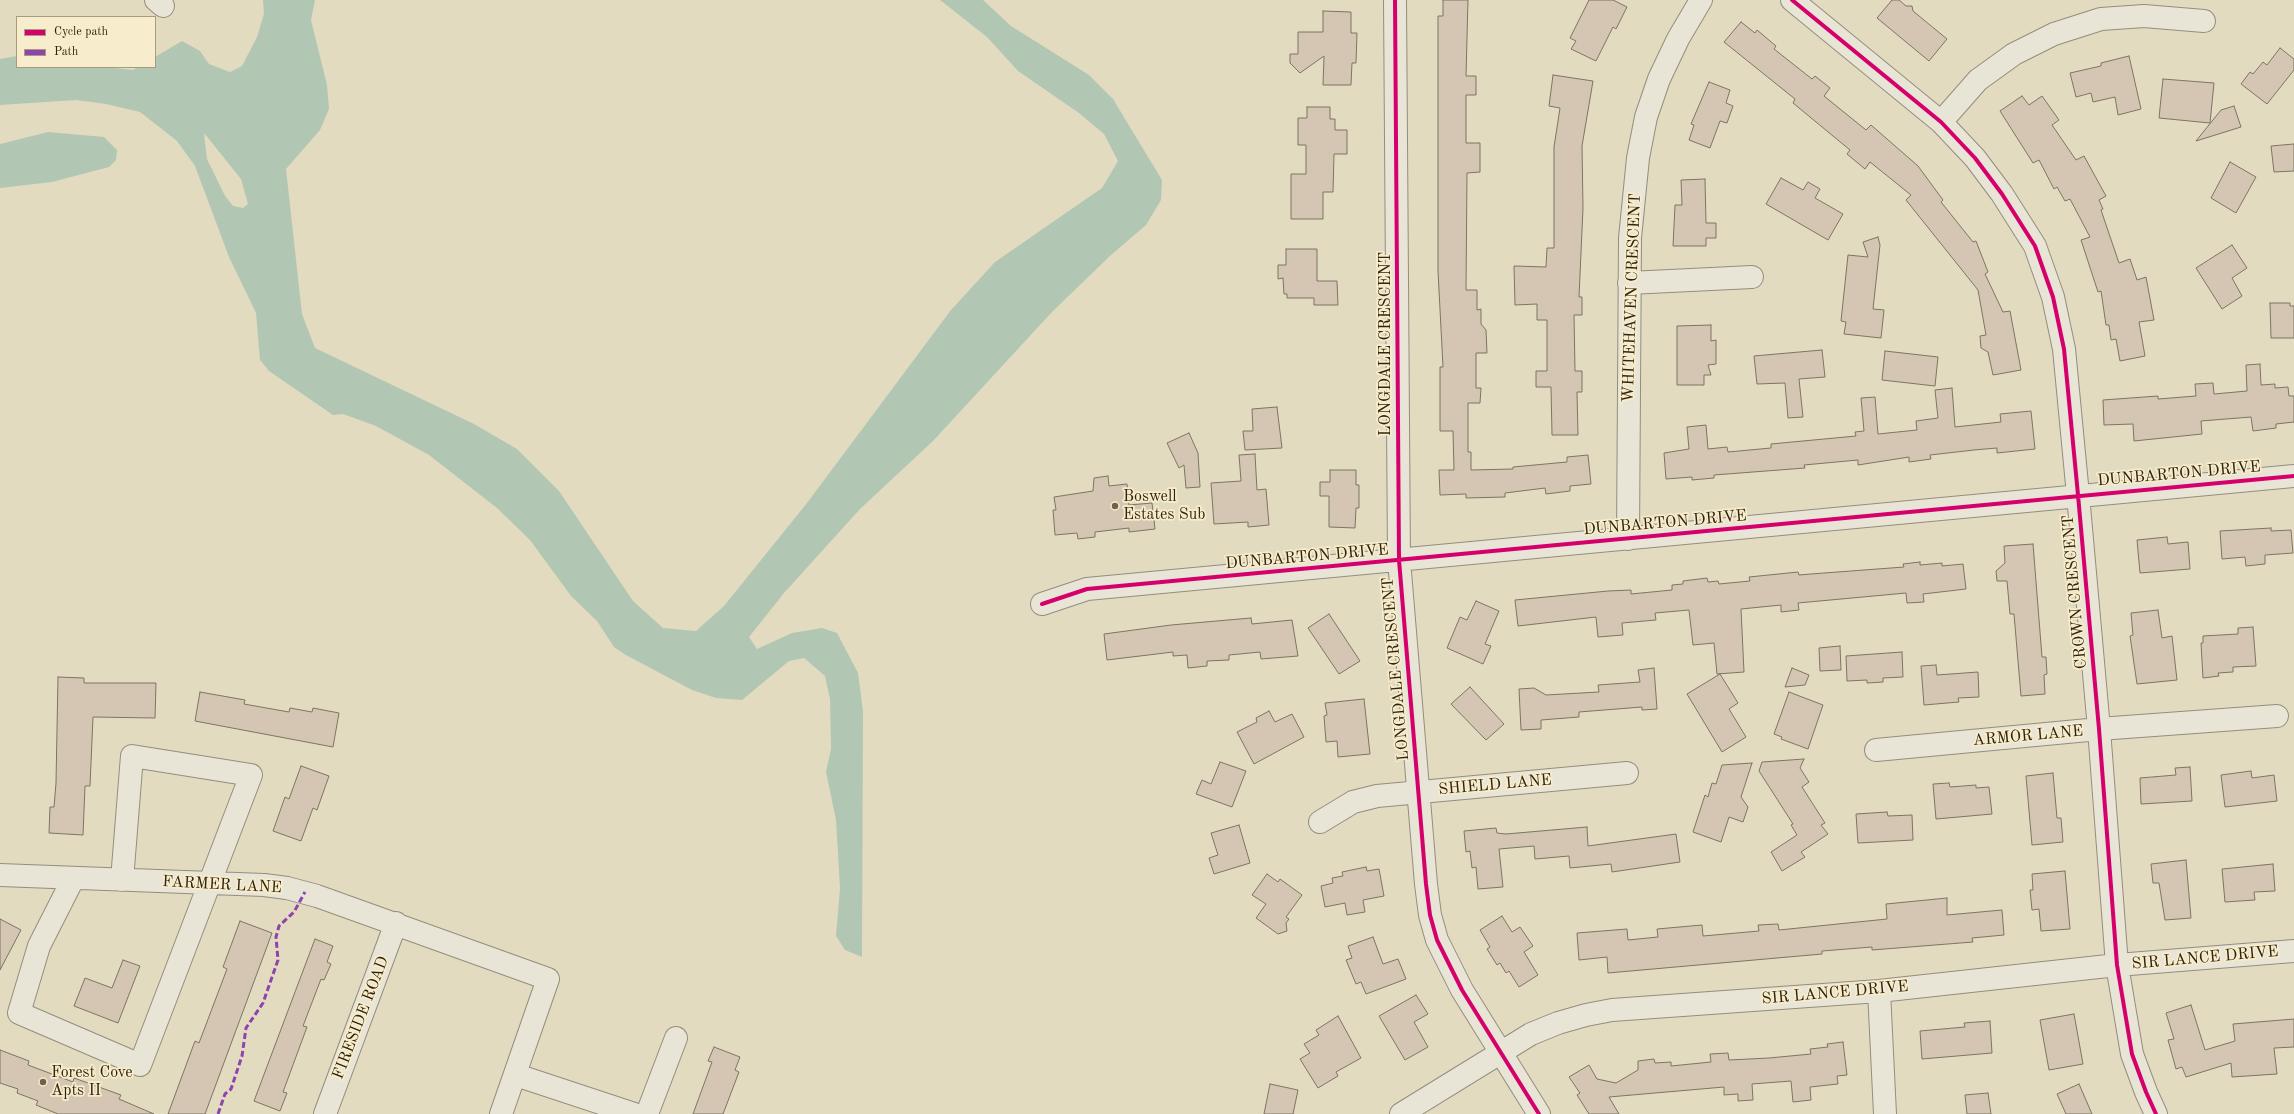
<!DOCTYPE html>
<style>
body{margin:0}
#map{position:relative;width:2294px;height:1114px;overflow:hidden;background:#e3dbc0;font-family:"Old Standard TT",serif}
canvas{display:block}
.legend{position:absolute;left:16px;top:16px;width:140px;height:52px;box-sizing:border-box;background:#f7edcc;border:1px solid #a89c80;margin:0;padding:5px 7px;list-style:none;font-size:12px;color:#32230d}
.legend li{display:flex;align-items:center;gap:8px;height:20px}
.legend b{width:20px;border:1px solid #a89c80}
</style>
<div id="map">
<canvas width="2294" height="1114"></canvas>
<ul class="legend">
<li><b style="height:5px;background:#d6006c"></b>Cycle path</li>
<li><b style="height:5px;background:#8e44ad"></b>Path</li>
</ul>
</div>
<script>
const ctx = document.querySelector('canvas').getContext('2d');
ctx.lineJoin = 'round';
function fill(path, color) {
  ctx.fillStyle = color;
  ctx.fill(path, 'evenodd');
}
function toPath(rows) {
  const path = new Path2D();
  for (const r of rows) {
    path.moveTo(r[0], r[1]);
    for (let i = 2; i < r.length; i += 2) path.lineTo(r[i], r[i + 1]);
  }
  return path;
}
function strokePath(path, color, width, dash) {
  ctx.strokeStyle = color;
  ctx.lineWidth = width;
  ctx.lineCap = dash ? 'butt' : 'round';
  ctx.setLineDash(dash || []);
  ctx.stroke(path);
}
function write(font, color, halo, rows, align = 'center') {
  ctx.font = font + ' "Old Standard TT",serif';
  ctx.lineWidth = 3.5;
  ctx.setLineDash([]);
  ctx.textBaseline = 'middle';
  ctx.strokeStyle = halo;
  ctx.fillStyle = color;
  for (const [text, x, y, turn = 0] of rows) {
    ctx.save();
    ctx.translate(x, y);
    ctx.rotate((+turn || 0) * Math.PI / 180);
    ctx.textAlign = isNaN(turn) ? turn : align;
    if (halo) ctx.strokeText(text, 0, 0);
    ctx.fillText(text, 0, 0);
    ctx.restore();
  }
}
const water = toPath([
 [263,0,315,0,311,20,327,85,329,109,320,130,286,169,302,314,315,348,474,424,517,449,559,491,633,601,663,628,696,631,724,606,807,503,951,310,995,262,1102,188,1118,161,1104,134,1079,113,1018,71,987,37,940,0,983,0,1011,26,1089,75,1113,99,1162,180,1161,200,1146,225,1111,255,1052,312,933,441,860,509,784,593,749,637,757,649,792,633,822,628,837,633,858,673,863,711,862,957,845,950,836,936,840,888,836,820,826,772,831,749,830,699,825,676,804,658,789,661,742,700,716,698,692,690,624,654,614,647,597,621,571,596,530,540,497,508,429,455,376,426,343,414,333,415,269,371,260,360,256,313,229,257,195,166,177,141,140,112,106,104,76,100,0,105,0,59,17,56,17,67,106,67,133,70,138,67,155,67,155,57,182,41,200,51,209,64,230,72,242,66,257,37,264,14],
 [204,133,241,179,248,204,243,208,233,206,225,196,207,159],
 [48,132,104,137,117,150,116,160,109,167,52,182,0,188,0,144]
]);
const building = toPath([
 [1443,0,1468,0,1466,76,1476,76,1476,95,1466,95,1466,143,1480,143,1480,172,1467,173,1466,290,1477,290,1477,310,1481,309,1481,324,1486,330,1487,353,1476,353,1476,388,1481,388,1480,403,1468,403,1468,452,1471,452,1471,470,1513,469,1513,467,1567,462,1567,457,1588,455,1591,484,1570,486,1570,491,1546,494,1545,488,1505,493,1505,497,1466,498,1466,494,1440,495,1439,470,1454,470,1453,431,1440,431,1440,367,1443,367,1438,271,1438,16,1443,16,1443,0],
 [1589,0,1613,0,1627,7,1616,29,1613,27,1596,61,1571,49,1576,41,1570,38,1589,0],
 [1892,0,1899,0,1906,6,1912,6,1913,11,1947,39,1929,61,1877,18,1892,0],
 [1323,11,1351,12,1351,33,1357,33,1356,63,1352,63,1351,85,1323,85,1324,56,1300,73,1290,63,1290,54,1298,54,1298,32,1323,32,1323,11],
 [1741,22,1755,33,1757,30,1776,46,1774,49,1812,79,1815,76,1830,88,1824,96,1866,130,1871,125,1918,166,1943,200,1941,202,1973,242,1976,241,1988,272,1985,274,2003,312,2010,311,2021,370,1993,375,1988,352,1981,348,1980,336,1986,335,1978,290,1906,200,1911,195,1870,162,1865,169,1847,154,1850,150,1793,103,1795,99,1724,42,1741,22],
 [2280,48,2294,59,2294,70,2267,104,2241,84,2250,72,2253,74,2263,62,2267,65,2280,48],
 [2129,56,2141,109,2118,115,2115,97,2093,102,2091,93,2076,97,2070,73,2101,66,2101,63,2129,56],
 [1553,75,1593,81,1582,146,1583,208,1579,297,1582,297,1582,315,1574,315,1575,371,1582,371,1582,392,1577,392,1578,435,1552,435,1551,387,1536,387,1536,371,1547,371,1547,320,1537,320,1537,304,1515,305,1514,266,1546,267,1547,248,1554,248,1554,147,1560,108,1549,106,1553,75],
 [2163,79,2214,83,2210,123,2159,118,2163,79],
 [1709,82,1730,90,1726,103,1733,106,1727,123,1720,121,1710,148,1689,140,1694,125,1691,124,1709,82],
 [2022,96,2029,105,2042,96,2059,120,2052,125,2076,160,2084,156,2106,196,2099,200,2103,209,2101,210,2119,263,2130,259,2137,280,2146,277,2154,320,2139,322,2145,356,2120,361,2116,339,2111,340,2109,325,2106,325,2101,291,2098,292,2081,240,2090,237,2070,199,2065,201,2057,187,2054,189,2039,160,2033,163,2000,111,2022,96],
 [2234,106,2241,127,2196,141,2221,110,2234,106],
 [1307,107,1330,107,1330,119,1335,119,1335,130,1347,130,1347,154,1334,154,1333,192,1323,192,1323,219,1291,219,1291,174,1306,174,1306,145,1298,145,1298,118,1307,118,1307,107],
 [2294,144,2294,171,2274,172,2271,146,2294,144],
 [2230,162,2256,177,2236,213,2211,198,2230,162],
 [1781,178,1803,190,1808,182,1820,189,1815,198,1843,214,1828,240,1766,204,1781,178],
 [1705,179,1706,223,1716,223,1716,238,1706,238,1706,246,1673,246,1675,205,1682,205,1681,180,1705,179],
 [1878,237,1880,245,1873,309,1884,310,1881,338,1844,334,1846,322,1841,321,1848,255,1868,257,1863,242,1878,237],
 [2232,245,2247,268,2232,278,2242,296,2222,309,2196,268,2232,245],
 [1286,249,1317,249,1317,281,1337,281,1338,305,1314,305,1314,298,1287,298,1287,294,1284,294,1283,278,1278,279,1278,265,1286,265,1286,249],
 [2270,303,2290,303,2290,306,2294,306,2294,338,2271,338,2270,303],
 [1711,325,1711,341,1716,340,1716,364,1708,365,1711,375,1704,375,1704,385,1677,385,1677,326,1711,325],
 [1822,350,1825,377,1799,379,1803,417,1788,418,1785,383,1757,384,1754,356,1822,350],
 [1885,351,1938,357,1935,386,1882,380,1885,351],
 [2260,364,2261,385,2275,384,2275,388,2288,387,2289,396,2294,396,2294,422,2276,424,2276,428,2253,431,2251,417,2201,421,2202,434,2134,441,2133,424,2104,425,2103,400,2158,396,2158,399,2196,396,2195,384,2213,383,2214,394,2247,391,2246,365,2260,364],
 [1952,388,1955,427,2001,422,2000,414,2031,411,2035,449,1997,453,1997,448,1974,450,1930,455,1931,459,1909,462,1909,457,1858,465,1858,460,1804,465,1805,468,1714,475,1714,478,1692,480,1692,477,1666,479,1664,453,1689,449,1687,427,1706,425,1708,449,1727,447,1728,452,1771,448,1771,444,1856,436,1855,432,1864,431,1861,398,1875,397,1878,434,1917,430,1916,421,1938,418,1935,390,1952,388],
 [1277,407,1282,448,1245,450,1243,431,1253,431,1252,409,1277,407],
 [1189,433,1198,453,1200,487,1186,488,1184,465,1179,468,1167,443,1189,433],
 [1255,454,1257,490,1266,489,1269,525,1248,527,1248,522,1214,524,1211,483,1241,481,1239,455,1255,454],
 [1330,470,1356,470,1356,485,1359,485,1359,508,1356,508,1355,528,1329,527,1329,496,1320,496,1320,482,1330,482,1330,470],
 [1108,476,1109,486,1127,484,1129,505,1152,503,1155,529,1129,532,1129,528,1095,532,1095,537,1078,539,1077,533,1055,535,1053,510,1056,510,1054,497,1093,491,1094,478,1108,476],
 [2271,528,2271,531,2291,530,2293,553,2265,555,2265,564,2246,566,2245,557,2222,559,2220,531,2271,528],
 [2167,537,2168,544,2188,542,2190,569,2140,573,2137,540,2167,537],
 [2033,544,2042,657,2046,657,2047,674,2044,675,2045,694,2021,696,2014,614,2010,614,2007,581,1997,581,1996,571,2005,563,2004,546,2033,544],
 [1920,562,1920,565,1942,563,1942,566,1963,564,1966,589,1923,594,1924,602,1907,603,1906,593,1798,603,1799,610,1781,612,1781,605,1741,609,1744,672,1717,674,1714,643,1693,645,1689,610,1655,613,1656,620,1622,623,1623,635,1598,637,1596,617,1518,626,1515,600,1608,591,1631,590,1631,594,1672,590,1672,585,1683,584,1683,581,1707,578,1708,582,1718,581,1719,584,1750,581,1749,577,1798,572,1799,575,1811,574,1904,567,1903,564,1920,562],
 [1476,601,1499,611,1485,644,1491,646,1483,664,1447,648,1460,617,1467,620,1476,601],
 [2158,610,2162,638,2172,636,2177,680,2137,684,2130,636,2133,635,2131,613,2158,610],
 [1329,614,1360,661,1339,674,1308,628,1329,614],
 [1251,618,1252,624,1292,620,1298,656,1261,659,1260,652,1229,655,1229,660,1207,661,1207,666,1188,668,1187,655,1173,656,1173,652,1107,660,1104,634,1171,625,1251,618],
 [2253,627,2256,666,2233,667,2233,672,2218,673,2219,676,2203,678,2201,643,2203,643,2203,636,2238,634,2238,628,2253,627],
 [1840,646,1841,670,1820,671,1819,648,1840,646],
 [1902,652,1903,677,1883,678,1883,682,1867,683,1867,680,1847,681,1846,656,1902,652],
 [1936,665,1937,675,1978,672,1979,697,1958,698,1959,702,1924,705,1921,666,1936,665],
 [1654,668,1657,709,1642,710,1642,707,1579,712,1579,717,1541,720,1541,729,1521,730,1519,689,1534,688,1546,695,1599,692,1598,685,1640,682,1638,670,1654,668],
 [1792,668,1809,675,1805,685,1785,687,1792,668],
 [1720,674,1738,703,1729,709,1746,737,1722,752,1687,694,1720,674],
 [58,677,84,678,84,683,156,683,155,718,93,717,90,786,85,786,83,835,49,833,50,807,54,807,56,783,58,677],
 [1470,687,1504,724,1486,740,1451,704,1470,687],
 [200,692,245,700,244,704,289,712,290,708,312,712,313,708,339,713,333,747,195,721,200,692],
 [1789,692,1823,705,1808,749,1781,739,1782,737,1774,734,1789,692],
 [1364,699,1370,754,1338,757,1337,741,1326,742,1324,716,1327,715,1325,703,1364,699],
 [1269,711,1275,722,1292,714,1304,737,1254,764,1237,732,1257,722,1256,718,1269,711],
 [1804,759,1800,768,1809,782,1802,787,1825,823,1821,825,1828,834,1801,852,1805,857,1782,871,1771,852,1797,835,1791,825,1793,824,1759,771,1762,762,1804,759],
 [1220,762,1246,771,1232,807,1196,794,1202,780,1211,784,1220,762],
 [1752,763,1741,797,1748,807,1743,822,1729,817,1721,842,1693,832,1705,795,1708,797,1712,783,1716,784,1722,765,1752,763],
 [301,766,329,776,317,810,313,808,301,841,273,831,285,797,289,799,301,766],
 [2190,767,2192,801,2141,804,2140,778,2176,775,2175,768,2190,767],
 [2251,771,2252,778,2274,775,2277,801,2225,807,2221,775,2251,771],
 [2053,773,2057,818,2061,818,2063,842,2032,845,2026,776,2053,773],
 [1949,783,1950,787,1976,785,1976,788,1989,787,1992,814,1936,819,1933,784,1949,783],
 [1887,812,1888,816,1912,815,1913,840,1858,843,1856,814,1887,812],
 [1239,825,1250,863,1214,874,1209,858,1218,855,1211,833,1239,825],
 [1587,827,1588,846,1676,834,1680,862,1612,872,1611,864,1570,868,1569,856,1535,859,1534,846,1499,849,1503,887,1478,889,1476,867,1472,868,1470,851,1466,852,1464,831,1496,828,1497,833,1506,834,1587,827],
 [2186,860,2191,918,2165,920,2159,883,2153,883,2151,864,2186,860],
 [2273,864,2275,891,2254,892,2255,900,2225,902,2222,869,2273,864],
 [1366,867,1367,871,1379,869,1384,896,1363,900,1365,912,1347,915,1345,903,1325,907,1321,886,1333,883,1332,878,1343,876,1342,872,1366,867],
 [2065,871,2070,929,2041,931,2039,909,2032,910,2030,890,2033,890,2032,874,2065,871],
 [1267,874,1278,882,1280,879,1302,895,1286,917,1289,919,1286,923,1287,931,1278,934,1256,918,1266,904,1252,895,1267,874],
 [1947,898,1947,915,2002,910,2004,935,1972,938,1973,942,1872,950,1872,947,1822,951,1822,954,1608,973,1607,957,1579,960,1577,933,1627,929,1628,940,1658,937,1657,929,1702,925,1703,936,1759,931,1758,925,1778,924,1779,930,1887,919,1886,904,1947,898],
 [1502,916,1512,932,1520,927,1533,946,1524,952,1538,975,1519,987,1509,971,1506,973,1500,963,1497,965,1487,949,1490,947,1480,930,1502,916],
 [0,919,21,930,0,970,0,919],
 [240,921,272,933,205,1114,168,1114,195,1041,199,1043,227,969,223,967,240,921],
 [1373,937,1383,964,1398,959,1406,979,1366,994,1361,982,1356,984,1346,960,1352,958,1348,946,1373,937],
 [315,939,333,946,327,962,331,964,324,980,321,979,303,1026,307,1027,283,1092,287,1093,280,1111,254,1101,315,939],
 [123,960,140,966,118,1023,74,1006,85,978,112,988,123,960],
 [1416,995,1428,1014,1414,1022,1428,1047,1405,1060,1379,1016,1416,995],
 [2191,1005,2205,1050,2235,1041,2233,1024,2294,1019,2294,1047,2274,1048,2277,1074,2232,1077,2231,1063,2186,1077,2182,1067,2176,1069,2168,1040,2174,1039,2166,1013,2191,1005],
 [2074,1014,2083,1064,2049,1070,2040,1020,2074,1014],
 [1338,1016,1361,1058,1336,1072,1338,1076,1318,1088,1300,1059,1310,1053,1304,1044,1319,1035,1316,1030,1338,1016],
 [1990,1021,1992,1053,1922,1059,1920,1031,1965,1027,1964,1023,1990,1021],
 [1843,1042,1847,1075,1837,1076,1838,1084,1810,1087,1811,1100,1793,1102,1791,1081,1752,1084,1753,1100,1738,1101,1738,1094,1724,1095,1724,1087,1609,1097,1619,1114,1589,1114,1577,1095,1580,1093,1569,1077,1589,1065,1597,1079,1616,1083,1638,1070,1638,1061,1654,1059,1655,1063,1671,1062,1671,1066,1711,1062,1710,1054,1728,1053,1729,1060,1769,1058,1811,1054,1810,1049,1828,1047,1827,1044,1843,1042],
 [714,1047,740,1057,735,1070,739,1072,723,1114,693,1114,712,1062,708,1061,714,1047],
 [0,1050,29,1061,28,1065,73,1082,74,1078,121,1095,119,1099,154,1114,58,1114,36,1105,38,1101,17,1093,18,1089,0,1083,0,1050],
 [1270,1084,1298,1090,1293,1114,1264,1114,1270,1084],
 [2079,1084,2092,1114,2066,1114,2057,1094,2079,1084],
 [1988,1093,1991,1114,1967,1114,1965,1095,1988,1093]
]);
const minor = toPath([
 [156,0,163,6],
 [1395,0,1399,560,1426,884,1430,915,1437,940,1462,990,1539,1114],
 [1792,0,1941,122,1975,158,2002,194,2035,246,2053,297,2064,349,2078,495,2099,729,2117,965,2132,1054,2146,1092,2156,1114],
 [1941,122,1978,80,2014,54,2054,34,2101,19,2144,16,2204,21],
 [1629,283,1752,277],
 [1628,539,1630,238,1638,158,1646,117,1659,79,1678,39,1701,0],
 [1042,604,1087,589,2294,476],
 [1876,750,2099,729,2277,716],
 [1320,822,1353,802,1377,796,1627,773],
 [0,875,264,885,287,888,317,896,548,979,501,1114],
 [73,879,39,946,19,1013,140,1065,251,775,132,756,122,880],
 [1879,991,1885,1114],
 [516,1075,634,1114],
 [325,1114,396,923],
 [647,1114,676,1038],
 [1401,1114,1531,1034,1558,1023,1586,1015,1612,1010,1879,991,2117,965,2294,951]
]);
const quiet = toPath([
 [218,1114,225,1094,231,1089,242,1056,246,1028,263,1003,278,960,276,937,279,926,294,912,305,892]
]);
const cycleway = toPath([
 [1395,0,1399,560,1426,884,1430,915,1437,940,1462,990,1539,1114],
 [1792,0,1941,122,1975,158,2002,194,2035,246,2053,297,2064,349,2078,495,2099,729,2117,965,2132,1054,2146,1092,2156,1114],
 [1042,604,1087,589,2294,476]
]);
const markers = [
 [1115,506,4,"#70634c"],
 [43,1082,4,"#70634c"]
];
const streetNames = [
 ["WHITEHAVEN CRESCENT",1632,298,-88],
 ["LONGDALE CRESCENT",1386,344,-90],
 ["DUNBARTON DRIVE",2179,474,-5],
 ["DUNBARTON DRIVE",1665,523,-5],
 ["DUNBARTON DRIVE",1307,557,-5],
 ["CROWN CRESCENT",2075,592,-95],
 ["LONGDALE CRESCENT",1396,669,-95],
 ["ARMOR LANE",2028,736,-5],
 ["SHIELD LANE",1495,785,-5],
 ["FARMER LANE",222,885,3],
 ["SIR LANCE DRIVE",2205,958,-5],
 ["SIR LANCE DRIVE",1835,993,-5],
 ["FIRESIDE ROAD",361,1018,-69]
];
const poiNames = [
 ["Boswell",1123,497],
 ["Estates Sub",1123,515],
 ["Forest Cove",51,1073],
 ["Apts II",51,1091]
];
fill(water, '#b1c7b3');
fill(building, '#d4c6b2');
strokePath(building, '#7b7564', 1);
strokePath(minor, '#948d7c', 24);
strokePath(minor, '#e8e4d6', 22);
strokePath(quiet, '#8e44ad', 3, [6, 3]);
strokePath(cycleway, '#d6006c', 4);
for (const [x, y, r, color] of markers) {
  const dot = new Path2D();
  dot.arc(x, y, r, 0, 2 * Math.PI);
  ctx.fillStyle = color;
  ctx.fill(dot);
  strokePath(dot, '#f7edcc', 1.5);
}
write('16px', '#32230d', '#f7edcc', streetNames);
write('16px', '#32230d', '#f7edcc', poiNames, 'left');
</script>
